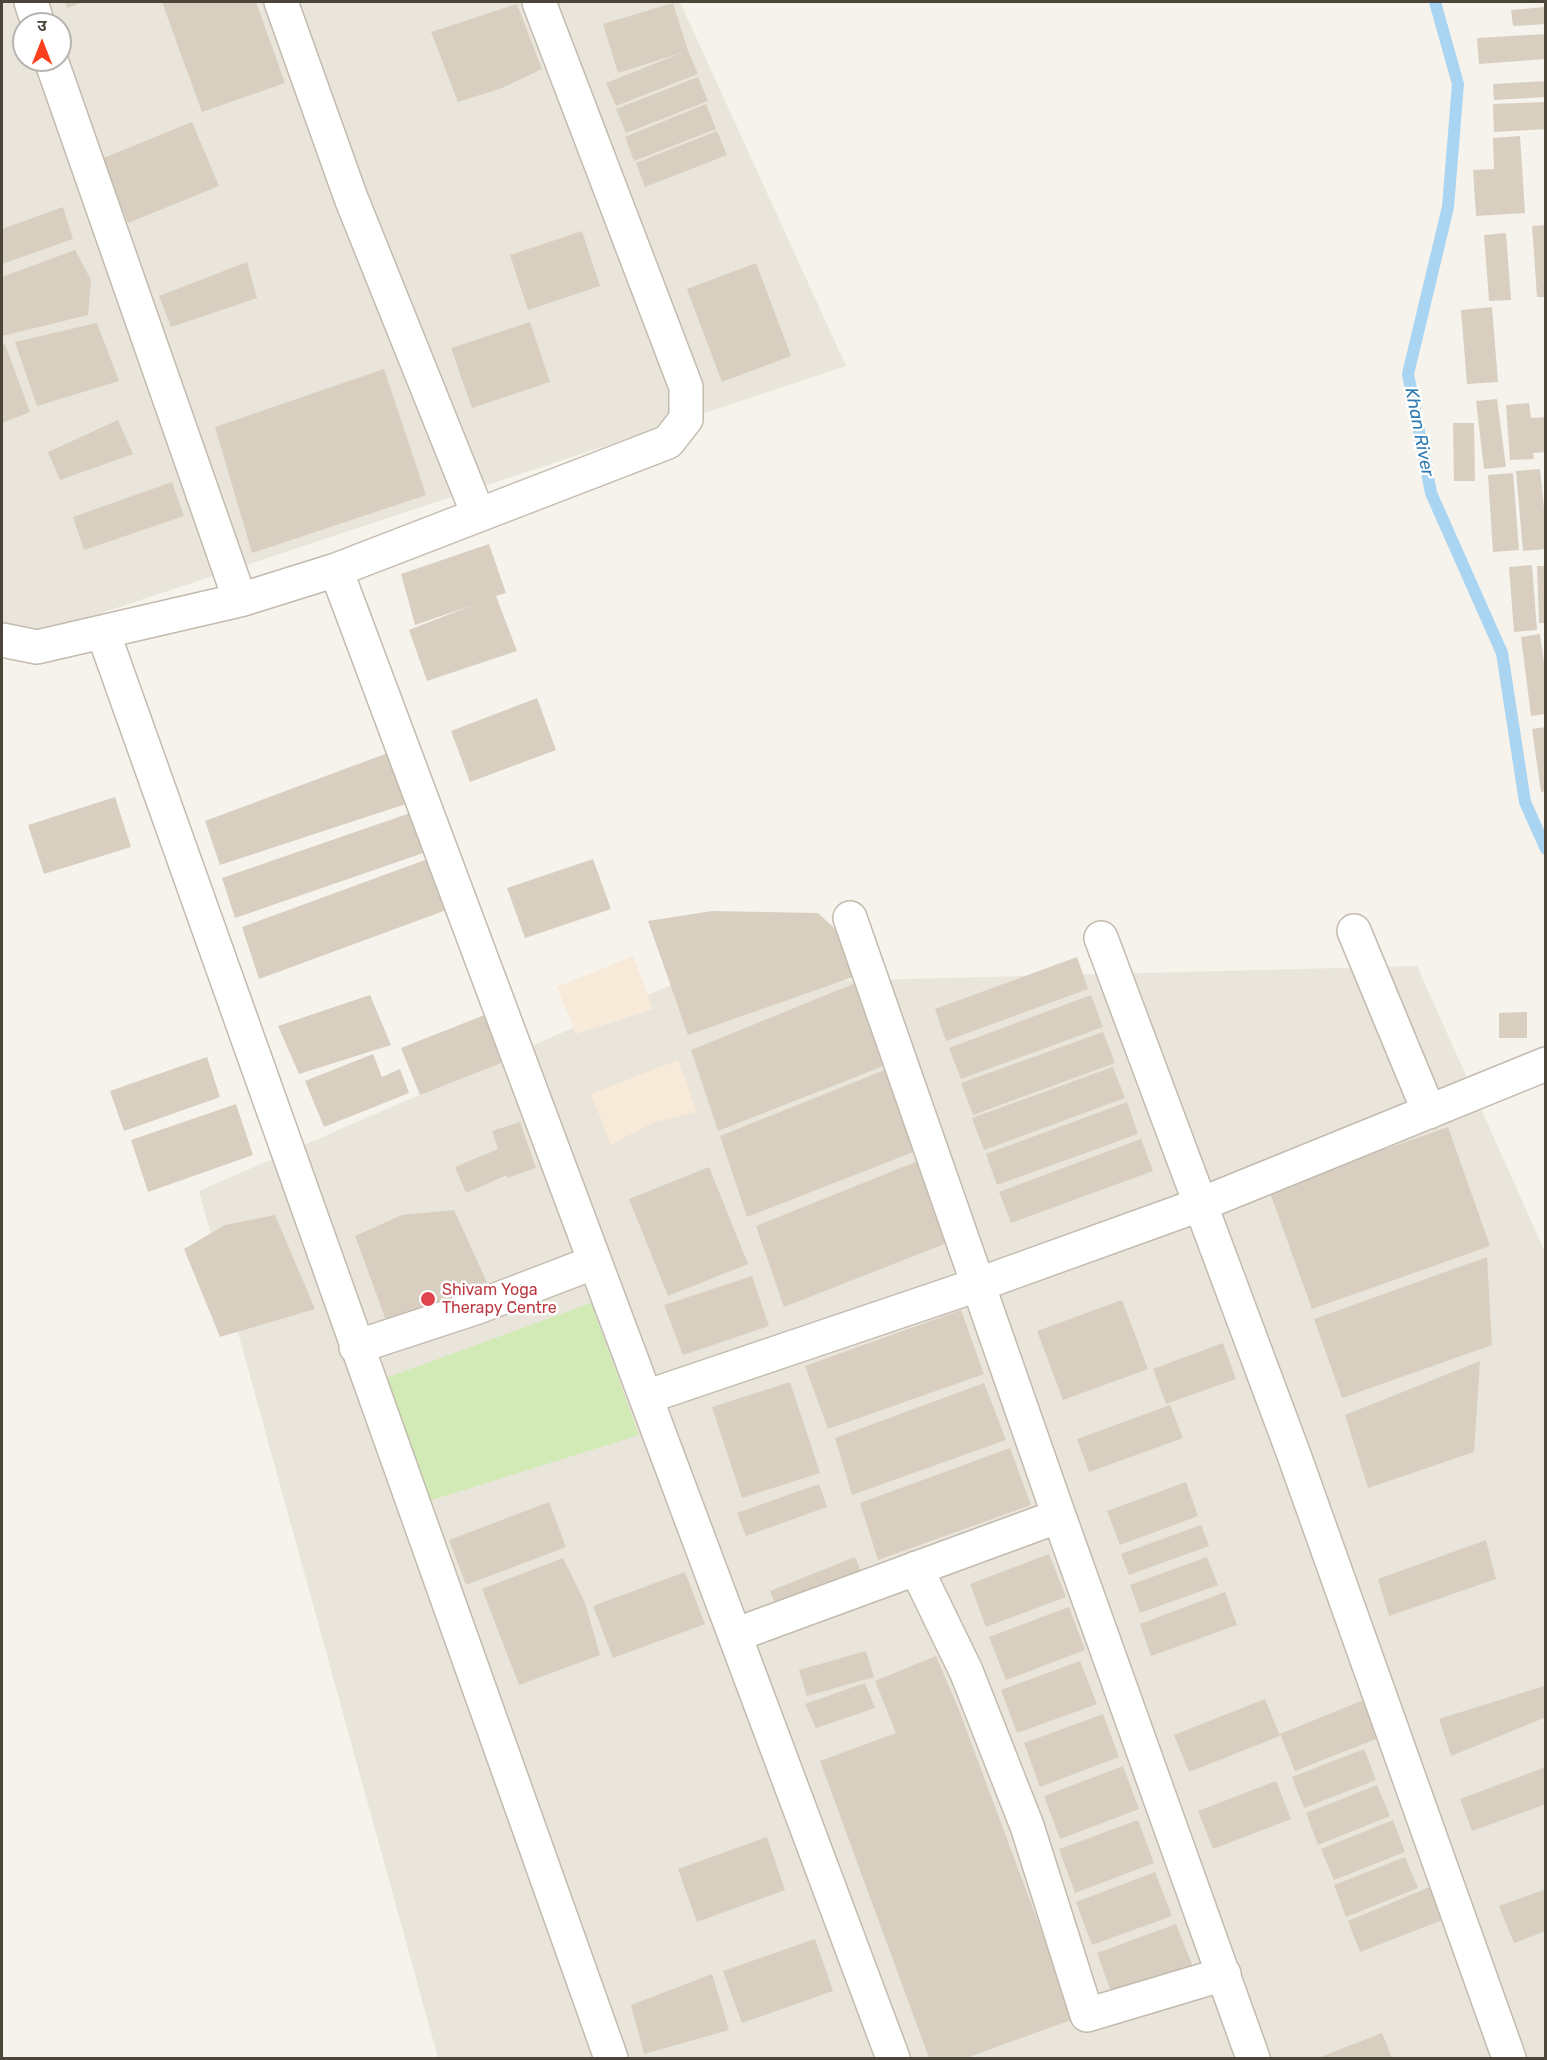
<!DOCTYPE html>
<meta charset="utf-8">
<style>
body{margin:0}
#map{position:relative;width:1547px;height:2060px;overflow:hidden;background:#f6f3ec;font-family:Rubik,"Noto Sans Devanagari",sans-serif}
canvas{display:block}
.frame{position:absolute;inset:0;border:3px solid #4b4439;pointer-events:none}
.north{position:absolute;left:12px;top:12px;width:60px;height:60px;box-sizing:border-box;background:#fff;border:2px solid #b7b4b0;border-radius:50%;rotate:0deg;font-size:16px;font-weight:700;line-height:24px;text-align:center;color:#4b4439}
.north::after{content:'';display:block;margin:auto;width:21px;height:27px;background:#fc3f1d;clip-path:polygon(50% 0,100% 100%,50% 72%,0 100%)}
</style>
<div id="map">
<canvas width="1547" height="2060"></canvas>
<div class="frame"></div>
<div class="north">उ</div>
</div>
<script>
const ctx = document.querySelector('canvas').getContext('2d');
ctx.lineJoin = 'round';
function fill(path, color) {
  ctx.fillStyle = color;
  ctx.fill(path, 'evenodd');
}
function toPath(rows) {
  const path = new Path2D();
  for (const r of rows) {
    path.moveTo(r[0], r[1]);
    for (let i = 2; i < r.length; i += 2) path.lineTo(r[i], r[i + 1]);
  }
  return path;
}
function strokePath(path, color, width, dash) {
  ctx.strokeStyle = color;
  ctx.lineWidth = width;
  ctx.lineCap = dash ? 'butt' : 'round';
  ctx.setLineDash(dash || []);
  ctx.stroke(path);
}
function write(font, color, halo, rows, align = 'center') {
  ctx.font = font + ' Rubik,sans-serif';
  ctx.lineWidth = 5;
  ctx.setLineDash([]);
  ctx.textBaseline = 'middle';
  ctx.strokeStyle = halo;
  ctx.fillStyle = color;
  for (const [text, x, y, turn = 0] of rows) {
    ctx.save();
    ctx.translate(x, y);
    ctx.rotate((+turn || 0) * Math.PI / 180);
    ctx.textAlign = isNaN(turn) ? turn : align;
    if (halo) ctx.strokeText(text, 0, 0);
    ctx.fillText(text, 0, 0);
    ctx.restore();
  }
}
const residential = toPath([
 [2,2,680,2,846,366,2,646],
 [24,24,60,24,60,60,24,60],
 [1417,966,1545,1252,1545,2058,438,2058,199,1191,671,985]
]);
const commercial = toPath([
 [633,956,653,1009,576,1034,557,987],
 [678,1060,697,1112,652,1123,611,1145,591,1094]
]);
const green = toPath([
 [591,1303,639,1435,429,1501,386,1378]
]);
const stream = toPath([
 [1435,2,1458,84,1448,207,1408,374,1431,493,1502,653,1525,802,1546,849]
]);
const building = toPath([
 [65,2,83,2,67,8],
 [162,2,256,2,285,83,202,112],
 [673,3,688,51,698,74,616,106,606,83,684,52,618,73,603,24],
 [517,4,542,69,502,88,458,102,431,32],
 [1545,7,1546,24,1513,26,1511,10],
 [1546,34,1546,59,1479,64,1477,38],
 [698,77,708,101,626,133,616,109],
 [1546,81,1546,97,1494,100,1493,84],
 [1546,102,1546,129,1494,132,1493,104],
 [706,104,716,129,634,161,625,137],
 [192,122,219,186,128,223,101,159],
 [717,131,727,155,645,187,636,163],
 [1520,136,1525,213,1476,216,1473,170,1494,169,1493,138],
 [63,207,73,239,2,264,2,229],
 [1546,225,1546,297,1537,297,1532,226],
 [582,231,600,286,528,310,510,255],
 [1506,233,1511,300,1489,301,1484,235],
 [75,250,91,280,88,315,2,336,2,277],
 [247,262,257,298,171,327,159,296],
 [756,263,791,356,722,382,687,289],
 [1492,307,1498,382,1467,384,1461,310],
 [530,322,550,382,472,408,451,348],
 [97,323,119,381,37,406,15,342],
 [5,344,30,412,2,423,2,345],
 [384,369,426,495,252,553,215,427],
 [1497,399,1506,467,1484,469,1476,401],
 [1529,403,1531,418,1546,417,1546,452,1533,453,1534,459,1510,460,1506,405],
 [118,420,133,454,60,480,48,452],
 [1453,423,1474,423,1475,481,1454,481],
 [1540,469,1546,528,1546,549,1523,551,1516,471],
 [1513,473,1519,550,1493,552,1488,475],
 [172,482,184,516,84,550,73,517],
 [489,544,506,593,496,596,517,651,427,681,409,630,473,605,415,625,401,574],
 [1532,565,1537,630,1514,632,1509,567],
 [1537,566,1546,566,1546,623,1539,623],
 [1540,634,1546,678,1546,714,1531,716,1521,637],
 [537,698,556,750,470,782,451,731],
 [1546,727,1546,791,1541,792,1532,729],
 [393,751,412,802,220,865,205,821],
 [115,797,131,847,44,874,28,825],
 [416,811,429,851,235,918,222,878],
 [436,856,452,908,259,979,242,927],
 [593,859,611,909,525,938,507,888],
 [712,911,818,913,845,938,856,976,688,1035,648,921],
 [1077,957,1088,989,946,1041,935,1009],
 [858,982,886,1065,718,1131,691,1050],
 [370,995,391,1045,299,1074,278,1026],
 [1091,995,1103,1027,961,1079,949,1048],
 [1527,1012,1527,1038,1499,1038,1499,1013],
 [487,1014,506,1061,420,1095,401,1048],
 [1103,1032,1115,1063,973,1115,961,1083],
 [373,1054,382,1077,400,1069,409,1093,324,1127,305,1081],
 [207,1057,220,1097,124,1131,110,1091],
 [1113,1067,1125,1098,984,1150,972,1118],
 [887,1069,916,1151,747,1217,720,1136],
 [1127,1102,1138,1134,997,1185,986,1154],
 [236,1104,253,1155,148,1192,131,1140],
 [520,1122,536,1168,507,1178,507,1175,466,1193,455,1167,498,1149,492,1131],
 [1448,1127,1490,1246,1312,1309,1269,1190],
 [1141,1139,1153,1171,1011,1223,999,1192],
 [923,1159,952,1241,784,1307,756,1226],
 [709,1167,748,1264,668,1296,629,1199],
 [454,1210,494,1298,390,1331,355,1236,402,1215],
 [275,1215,315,1309,220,1337,184,1249,225,1225],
 [1487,1257,1492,1345,1342,1398,1314,1319],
 [752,1276,769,1326,683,1355,664,1305],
 [1122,1300,1148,1369,1063,1400,1037,1331],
 [961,1310,984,1374,828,1429,805,1366],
 [1223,1343,1236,1379,1166,1404,1153,1369],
 [1480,1361,1474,1452,1368,1488,1345,1415],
 [790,1382,820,1473,742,1498,712,1407],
 [984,1383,1006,1440,852,1495,835,1438],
 [1170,1405,1183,1438,1089,1472,1077,1439],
 [1010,1448,1031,1505,878,1560,860,1503],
 [1186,1482,1198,1516,1120,1545,1107,1511],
 [819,1484,827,1507,746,1536,737,1513],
 [549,1502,566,1547,466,1585,449,1540],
 [1201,1525,1209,1546,1129,1575,1121,1554],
 [1486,1540,1496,1579,1389,1616,1378,1579],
 [1049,1554,1066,1597,986,1627,970,1584],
 [855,1557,865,1582,780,1615,770,1591],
 [1207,1557,1218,1585,1140,1613,1130,1585],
 [563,1558,585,1603,600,1655,519,1685,482,1589],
 [685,1572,705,1624,613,1658,593,1606],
 [1225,1592,1237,1625,1151,1656,1140,1624],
 [1069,1607,1085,1650,1006,1680,989,1637],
 [866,1651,874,1677,807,1696,799,1670],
 [936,1656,959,1710,1074,2019,966,2058,929,2058,820,1761,896,1733,875,1681],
 [1080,1661,1097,1704,1017,1733,1001,1690],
 [865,1683,875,1708,816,1728,805,1704],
 [1544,1686,1546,1717,1451,1756,1439,1719],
 [1371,1697,1386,1735,1295,1771,1280,1734],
 [1265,1699,1280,1736,1189,1772,1174,1735],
 [1103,1714,1119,1757,1040,1787,1024,1743],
 [1364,1749,1376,1780,1304,1808,1292,1777],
 [1123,1766,1139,1809,1060,1839,1044,1796],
 [1546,1767,1546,1804,1472,1831,1460,1799],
 [1276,1781,1291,1819,1213,1849,1198,1811],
 [1377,1785,1390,1816,1318,1845,1306,1813],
 [1138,1820,1154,1863,1075,1893,1059,1849],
 [1393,1820,1405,1852,1334,1880,1321,1849],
 [767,1837,785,1890,697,1922,678,1869],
 [1405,1857,1418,1888,1346,1917,1334,1885],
 [1155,1872,1172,1916,1092,1945,1076,1902],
 [1432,1886,1445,1919,1360,1952,1348,1921],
 [1546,1889,1546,1931,1514,1943,1499,1906],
 [1176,1924,1193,1967,1113,1997,1097,1953],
 [815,1939,833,1991,742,2023,723,1971],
 [712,1974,729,2030,644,2054,631,2005],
 [1382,2033,1392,2058,1318,2058]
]);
const minor = toPath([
 [31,2,38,24],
 [281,2,351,198,478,514],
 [51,60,240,600],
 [336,570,893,2058],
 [103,632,611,2058],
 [2,640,37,647,240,600,336,570,668,442,686,419,686,387,539,2],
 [850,918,1059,1516,1253,2058],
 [1354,931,1429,1112],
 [1101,938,1294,1455,1509,2058],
 [356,1347,475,1308,595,1262],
 [646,1397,977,1285,1199,1205,1546,1064],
 [916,1568,966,1671,1027,1826,1087,2015,1224,1974],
 [735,1635,1059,1516]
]);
const markers = [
 [428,1299,8,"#e0444e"]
];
const healthNames = [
 ["Shivam Yoga",442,1290],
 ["Therapy Centre",442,1308]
];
const waterNames = [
 ["Khan River",1419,432,79]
];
fill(residential, '#eae5da');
fill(commercial, '#f7ead8');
fill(green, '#d2eab5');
strokePath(stream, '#a9d4f2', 12);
fill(building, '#d8cfc1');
strokePath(minor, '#c2bbae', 36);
strokePath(minor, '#fff', 33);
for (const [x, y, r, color] of markers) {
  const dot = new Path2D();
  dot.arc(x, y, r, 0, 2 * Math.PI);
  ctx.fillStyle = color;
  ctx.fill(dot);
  strokePath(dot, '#fff', 2);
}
write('16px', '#be3a42', '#fff', healthNames, 'left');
write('italic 18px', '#2e7ab2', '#fff', waterNames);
</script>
